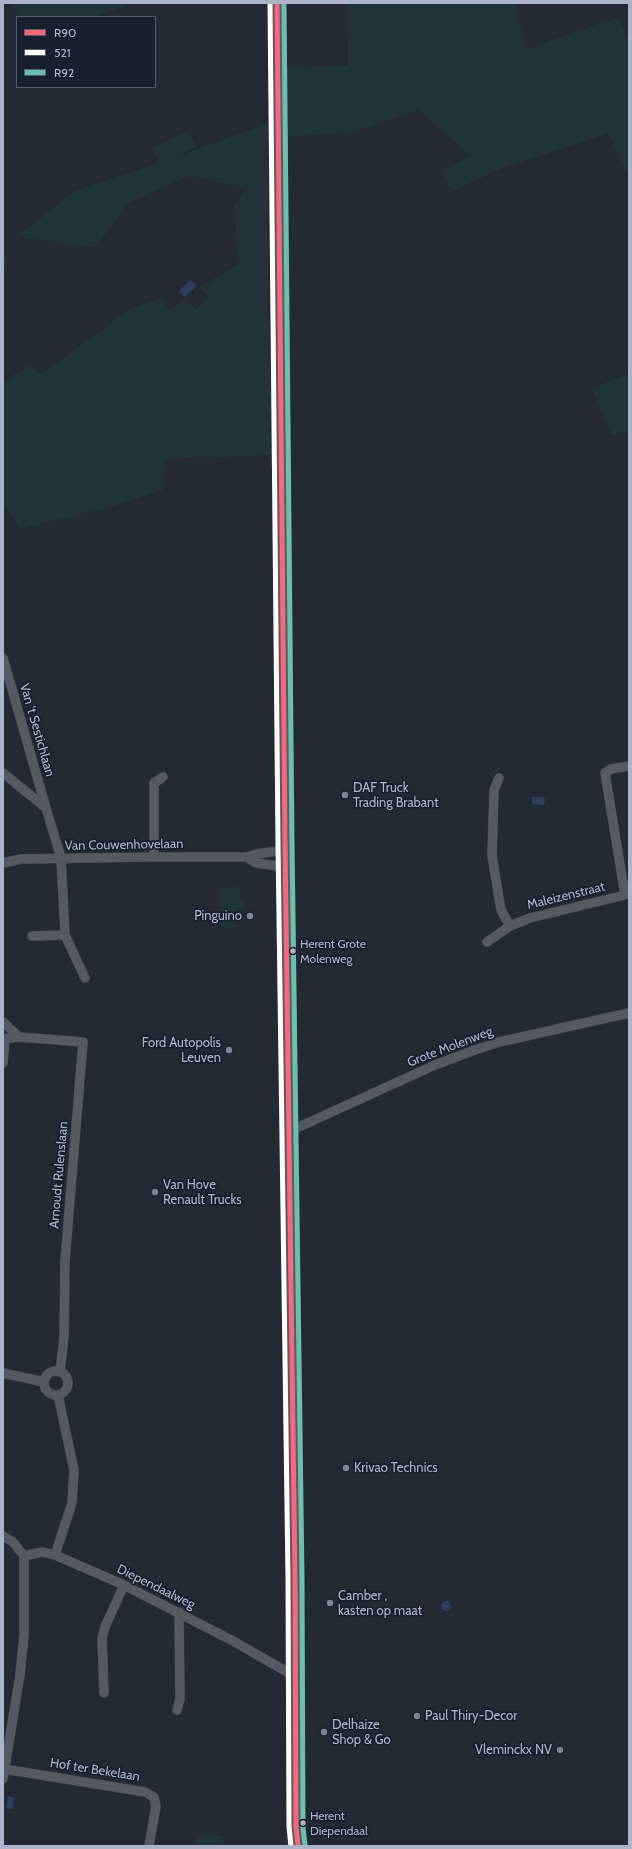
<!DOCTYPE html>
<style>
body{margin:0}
#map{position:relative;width:632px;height:1849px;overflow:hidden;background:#242a34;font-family:Cabin,sans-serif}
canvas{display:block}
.frame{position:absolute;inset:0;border:4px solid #acb5c7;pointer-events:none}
.legend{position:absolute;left:16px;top:16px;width:140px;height:72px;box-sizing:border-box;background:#18202e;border:1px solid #535c6b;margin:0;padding:5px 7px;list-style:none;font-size:12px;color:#acb5c7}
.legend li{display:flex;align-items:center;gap:8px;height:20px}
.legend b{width:20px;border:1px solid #535c6b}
</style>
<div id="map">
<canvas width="632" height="1849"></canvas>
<div class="frame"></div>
<ul class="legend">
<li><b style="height:5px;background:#fa677a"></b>R90</li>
<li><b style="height:5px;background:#fff"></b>521</li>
<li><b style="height:5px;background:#69c0ac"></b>R92</li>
</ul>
</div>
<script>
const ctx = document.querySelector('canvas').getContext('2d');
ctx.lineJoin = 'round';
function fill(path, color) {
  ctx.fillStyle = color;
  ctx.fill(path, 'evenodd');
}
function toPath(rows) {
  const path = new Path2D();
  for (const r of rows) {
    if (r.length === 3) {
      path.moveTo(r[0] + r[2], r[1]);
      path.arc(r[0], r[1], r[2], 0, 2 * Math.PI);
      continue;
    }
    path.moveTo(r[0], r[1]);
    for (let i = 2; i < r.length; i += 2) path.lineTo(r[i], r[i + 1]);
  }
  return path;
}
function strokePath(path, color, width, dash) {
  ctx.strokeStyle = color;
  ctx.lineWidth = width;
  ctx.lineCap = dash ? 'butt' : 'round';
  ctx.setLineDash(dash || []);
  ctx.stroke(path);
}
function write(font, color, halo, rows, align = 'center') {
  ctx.font = font + ' Cabin,sans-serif';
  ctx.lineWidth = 3.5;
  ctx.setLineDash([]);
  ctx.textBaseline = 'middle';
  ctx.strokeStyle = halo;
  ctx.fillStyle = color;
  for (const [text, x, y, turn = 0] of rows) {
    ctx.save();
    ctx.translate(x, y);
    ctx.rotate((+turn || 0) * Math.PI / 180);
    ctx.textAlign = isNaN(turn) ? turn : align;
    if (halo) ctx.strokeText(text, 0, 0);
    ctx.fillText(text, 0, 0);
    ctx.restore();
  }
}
const green = toPath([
 [13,3,127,3,126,6,94,17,18,17],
 [347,3,516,3,518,19,527,50,562,36,619,17,629,46,629,178,608,133,502,168,451,192,443,170,471,156,419,110,351,132,283,137,280,68,348,66],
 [268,123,268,308,274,455,164,459,162,490,103,509,20,529,3,504,3,382,29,365,41,375,128,310,164,296,168,310,185,301,196,309,209,297,200,287,239,264,234,204,248,188,188,176,129,203,95,247,16,237,76,190,159,163,153,147,189,131,196,147,171,159],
 [3,255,8,256,3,283],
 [629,374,629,432,628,431,611,435,592,388],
 [240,887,240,901,244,902,244,907,239,908,239,911,235,911,235,927,221,927,221,888],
 [197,1836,223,1836,223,1846,197,1846]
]);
const water = toPath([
 [190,280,196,286,185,297,179,291],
 [532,797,545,798,544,805,532,804],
 [446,1606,5],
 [8,1796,14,1797,13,1809,6,1808]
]);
const minor = toPath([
 [3,658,46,808],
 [3,773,46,808,61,858,65,935,32,936],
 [499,778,494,790,492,856,501,910,510,926],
 [154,857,154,783,163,777],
 [246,857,256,863,285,867],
 [3,863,21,859,154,857,246,857,257,854,285,850],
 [625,895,605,773,611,769,629,766],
 [65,935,85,978],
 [487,942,510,926,530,918,629,894],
 [3,1022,19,1037],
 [3,1038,5,1039,3,1063],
 [5,1039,19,1037,83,1042,65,1261,64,1337,60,1372],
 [290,1131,435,1065,472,1051,499,1042,629,1013],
 [56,1383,12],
 [3,1373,44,1382],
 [3,1536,13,1542,24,1556],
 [55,1555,72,1503,74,1470,58,1395],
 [24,1556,42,1552,55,1555,124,1585,233,1641,296,1677],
 [104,1693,102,1638,105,1627,124,1585],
 [177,1710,180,1699,179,1612],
 [4,1769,145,1792,154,1797,156,1806,149,1846],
 [3,1779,20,1675,24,1635,24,1556]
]);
const primary = toPath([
 [277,3,282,452,285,844,295,1579,295,1846]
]);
const bus1 = toPath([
 [277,3,285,844,295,1579,296,1827,298,1846]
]);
const bus2 = toPath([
 [270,3,278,844,288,1579,289,1827,291,1846]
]);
const bus3 = toPath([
 [284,3,292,844,302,1579,303,1827,305,1845]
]);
const markers = [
 [345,795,4,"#7c8494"],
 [250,916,4,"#7c8494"],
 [293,951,3.5,"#acb5c7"],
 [229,1050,4,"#7c8494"],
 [155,1192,4,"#7c8494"],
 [346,1468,4,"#7c8494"],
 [330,1603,4,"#7c8494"],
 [417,1716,4,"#7c8494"],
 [324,1732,4,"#7c8494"],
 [560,1750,4,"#7c8494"],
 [303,1823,3.5,"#acb5c7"]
];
const busNames = [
 ["Herent Grote",300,944],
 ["Molenweg",300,959],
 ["Herent",310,1816],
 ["Diependaal",310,1831]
];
const streetNames = [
 ["Van 't Sestichlaan",37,730,74],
 ["Van Couwenhovelaan",124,845,-1],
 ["Maleizenstraat",566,896,-14],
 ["Grote Molenweg",450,1047,-21],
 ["Arnoudt Rulenslaan",59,1175,-85],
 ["Diependaalweg",156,1587,26],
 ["Hof ter Bekelaan",95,1770,9]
];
const poiNames = [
 ["DAF Truck",353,788],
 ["Trading Brabant",353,803],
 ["Pinguino",242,916,"right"],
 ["Ford Autopolis",221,1043,"right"],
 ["Leuven",221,1058,"right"],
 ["Van Hove",163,1185],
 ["Renault Trucks",163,1200],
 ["Krivao Technics",354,1468],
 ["Camber ,",338,1596],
 ["kasten op maat",338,1611],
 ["Paul Thiry-Decor",425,1716],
 ["Delhaize",332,1725],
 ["Shop & Go",332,1740],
 ["Vleminckx NV",552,1750,"right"]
];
fill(green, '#21343a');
fill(water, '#2e3e5d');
strokePath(minor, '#41454d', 10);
strokePath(primary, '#414751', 15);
strokePath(minor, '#545962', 9);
strokePath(primary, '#565b64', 14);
strokePath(bus1, '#fa677a', 5);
strokePath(bus2, '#fff', 5);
strokePath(bus3, '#69c0ac', 5);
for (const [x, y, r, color] of markers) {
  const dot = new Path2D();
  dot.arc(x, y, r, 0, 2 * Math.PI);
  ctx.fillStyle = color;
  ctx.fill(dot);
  strokePath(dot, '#18202e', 1.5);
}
write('12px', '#acb5c7', '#18202e', busNames, 'left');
write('13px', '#acb5c7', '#18202e', streetNames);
write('13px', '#acb5c7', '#18202e', poiNames, 'left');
</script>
